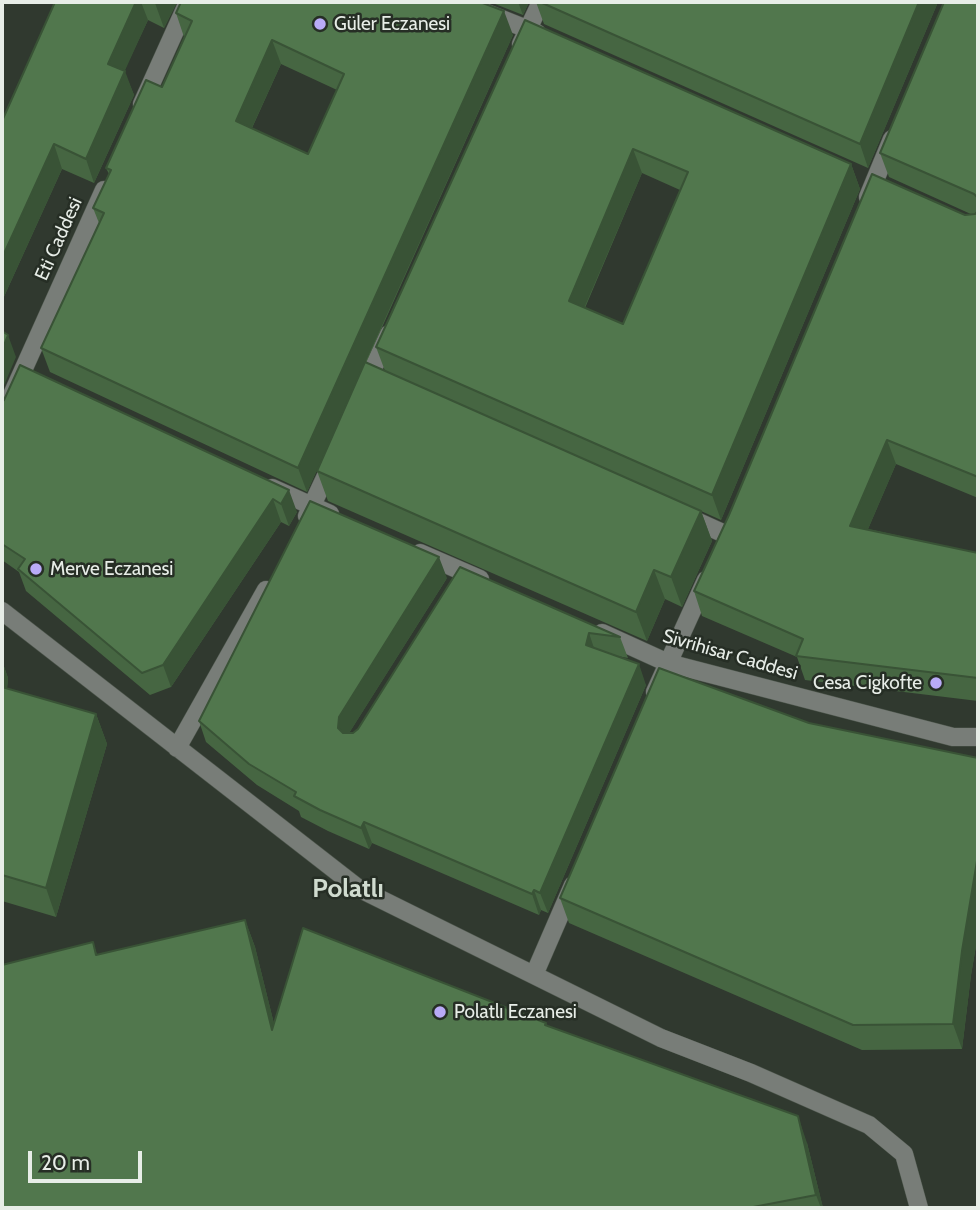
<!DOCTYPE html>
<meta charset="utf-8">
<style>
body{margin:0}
#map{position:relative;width:980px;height:1210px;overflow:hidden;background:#30392f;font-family:Cabin,sans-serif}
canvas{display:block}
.frame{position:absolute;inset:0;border:4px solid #e7ede7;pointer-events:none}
.scale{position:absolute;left:28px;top:1151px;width:114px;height:32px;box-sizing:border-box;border:4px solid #e7ede7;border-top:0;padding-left:9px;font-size:21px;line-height:24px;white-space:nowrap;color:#e7ede7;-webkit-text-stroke:5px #262e25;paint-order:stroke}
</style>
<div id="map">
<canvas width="980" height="1210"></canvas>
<div class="frame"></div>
<div class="scale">20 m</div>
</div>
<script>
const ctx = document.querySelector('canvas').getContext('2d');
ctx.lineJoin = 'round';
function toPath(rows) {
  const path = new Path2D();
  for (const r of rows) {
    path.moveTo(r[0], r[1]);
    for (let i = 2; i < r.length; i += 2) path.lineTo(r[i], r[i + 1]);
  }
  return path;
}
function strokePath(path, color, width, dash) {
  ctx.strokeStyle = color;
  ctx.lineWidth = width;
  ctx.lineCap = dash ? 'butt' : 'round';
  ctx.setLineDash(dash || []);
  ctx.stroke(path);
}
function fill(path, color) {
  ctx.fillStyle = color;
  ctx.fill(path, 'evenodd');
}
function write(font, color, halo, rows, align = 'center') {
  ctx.font = font + ' Cabin,sans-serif';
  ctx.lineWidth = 5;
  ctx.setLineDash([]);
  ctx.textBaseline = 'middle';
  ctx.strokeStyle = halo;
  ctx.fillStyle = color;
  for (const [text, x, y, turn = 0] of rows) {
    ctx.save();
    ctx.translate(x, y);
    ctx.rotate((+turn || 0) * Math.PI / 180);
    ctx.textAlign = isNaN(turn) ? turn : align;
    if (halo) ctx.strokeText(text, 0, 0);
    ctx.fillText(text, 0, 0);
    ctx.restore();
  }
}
const minor = toPath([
 [459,2,537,33],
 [521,44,541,2],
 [142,104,188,2],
 [868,197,892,139],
 [364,388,389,334],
 [2,417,104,190],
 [272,488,330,514],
 [307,516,331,465],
 [685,516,727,535],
 [420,553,480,579],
 [2,611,358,888,661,1038,751,1073,869,1125,904,1154,919,1208],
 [602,633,668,663,953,737,978,737],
 [655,692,706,580],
 [177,748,266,590],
 [534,975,573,885]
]);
const wall = toPath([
 [55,2,177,2,164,28,148,20,124,71,134,95,94,183,62,169,2,301,2,121],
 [490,2,529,2,523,15],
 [536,2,938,2,868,168,544,24],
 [978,2,978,498,896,464,868,529,978,553,978,701,805,680,797,657,702,616,694,591,965,215,973,215,889,177,880,153],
 [176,13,513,35,366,363,385,371,376,347,525,20,851,164,860,189,721,520,701,511,712,541,682,607,665,599,647,641,328,501,317,471,343,412,307,492,50,372,41,348,99,223,93,208,109,174,106,168,162,87,184,37],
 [281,64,337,90,308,154,252,128],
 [642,173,680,190,623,324,585,308],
 [20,365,297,512,289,526,281,522,171,687,150,695,26,591,19,572,2,560,2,402,4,400],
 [460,567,620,637,628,658,617,656,646,685,548,913,541,910,539,915,372,843,369,849,328,831,301,817,299,811,257,785,206,742,199,721,447,578,349,733,353,733,358,729],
 [2,661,8,678,7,689,96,714,107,744,56,917,2,901],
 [809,723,978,758,978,934,971,975,962,1049,862,1050,569,923,560,898],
 [245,920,255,947,274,1024,546,1023,547,1026,807,1143,823,1208,2,1208,93,942,97,955]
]);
const shadedWall = toPath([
 [136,2,141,2,148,20,117,88,108,64],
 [156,2,177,2,164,28,155,3],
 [518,2,529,2,523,15],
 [919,2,938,2,868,168,860,144],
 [504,11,513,35,307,492,298,468],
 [272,40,281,64,244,145,236,121],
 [125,71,134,95,94,183,86,159],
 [54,144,62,169,2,301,2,258],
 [633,149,642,173,577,325,569,301],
 [851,164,860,189,721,520,712,495],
 [8,335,16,357,2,390,2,350],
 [887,440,896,464,859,550,850,526],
 [289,490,297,512,289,526,281,504],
 [273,499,281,522,171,687,163,665],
 [701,511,712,541,682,607,671,577],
 [439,557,447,578,346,738,338,728,339,717],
 [654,570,665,599,647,641,636,612],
 [589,633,596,654,586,645],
 [2,661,8,678,4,714,2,707],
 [639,664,646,685,548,913,540,893],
 [96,714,107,744,56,917,46,888],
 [364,822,372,843,369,849,361,828],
 [978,855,978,934,971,975,962,1049,953,1024,962,951],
 [534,890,541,910,539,915,532,894],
 [245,920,255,947,282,1056,272,1030],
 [798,1116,807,1143,823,1208,821,1208,816,1195]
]);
const building = toPath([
 [55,2,136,2,108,64,125,71,86,159,54,144,2,258,2,121,55,2],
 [181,2,480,2,504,11,298,468,41,348,104,213,93,208,111,170,106,168,146,80,162,87,192,21,176,13,181,2],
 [272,40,344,74,308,154,236,121,272,40],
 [540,2,919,2,860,144,540,2],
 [944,2,978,2,978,198,974,194,880,153,944,2],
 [525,20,851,164,712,495,376,347,525,20],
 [633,149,688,172,623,324,569,301,633,149],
 [872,174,965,215,975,214,978,211,978,477,887,440,850,526,978,553,978,678,796,656,803,639,694,591,729,515,872,174],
 [2,331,8,335,2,350,2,331],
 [365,362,701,511,671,577,654,570,636,612,317,471,365,362],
 [20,365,289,490,281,504,273,499,163,665,142,673,18,569,25,559,2,544,2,402,4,400,20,365],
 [310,501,439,557,339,717,338,728,343,733,353,733,358,729,460,567,620,637,589,633,586,645,639,664,540,893,534,890,532,894,364,822,361,828,320,810,294,796,296,792,249,764,199,721,310,501],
 [659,668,809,723,978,758,978,855,962,951,953,1024,853,1025,560,898,659,668],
 [2,687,96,714,46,888,2,875,2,687],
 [245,920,272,1030,303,928,546,1023,545,1025,798,1116,816,1195,748,1208,2,1208,2,965,93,942,96,955,245,920]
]);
const markers = [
 [320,24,7,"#b9abf7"],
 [36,569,7,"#b9abf7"],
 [936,683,7,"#b9abf7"],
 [440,1012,7,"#b9abf7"]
];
const poiNames = [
 ["Güler Eczanesi",334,24],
 ["Merve Eczanesi",50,569],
 ["Cesa Cigkofte",922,683,"right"],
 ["Polatlı Eczanesi",454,1012]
];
const streetNames = [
 ["Eti Caddesi",59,239,-66],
 ["Sivrihisar Caddesi",730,655,16]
];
const districtNames = [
 ["Polatlı",348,889]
];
strokePath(minor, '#4d564c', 19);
strokePath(minor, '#787d78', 18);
fill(wall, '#466642');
fill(shadedWall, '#395336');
fill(building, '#51774d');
strokePath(building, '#395336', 2);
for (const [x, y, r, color] of markers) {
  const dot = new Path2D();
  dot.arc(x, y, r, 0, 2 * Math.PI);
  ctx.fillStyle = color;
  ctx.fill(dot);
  strokePath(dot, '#262e25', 2.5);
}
write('19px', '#e7ede7', '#262e25', poiNames, 'left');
write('19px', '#e7ede7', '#262e25', streetNames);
write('bold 26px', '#d0dbcf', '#262e25', districtNames);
</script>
